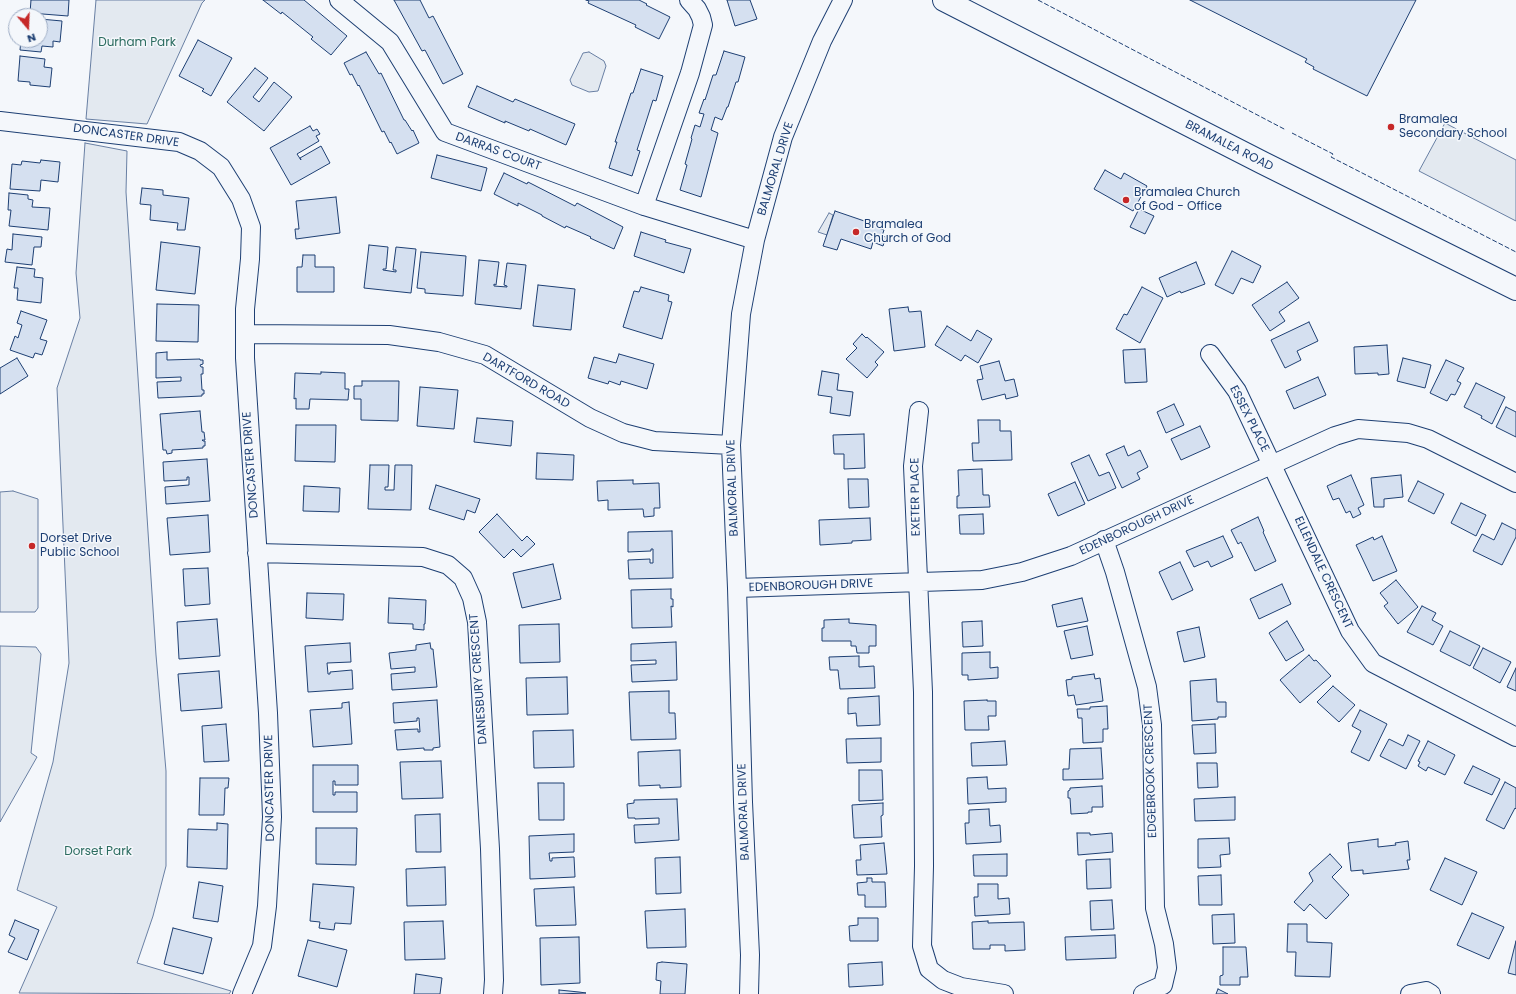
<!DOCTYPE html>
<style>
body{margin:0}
#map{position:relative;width:1516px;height:994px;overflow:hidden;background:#f4f7fb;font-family:Poppins,sans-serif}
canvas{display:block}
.north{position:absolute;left:8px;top:8px;width:40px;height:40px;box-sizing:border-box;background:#f4f7fb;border:1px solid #9eadc5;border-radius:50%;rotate:161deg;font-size:11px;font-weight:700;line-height:16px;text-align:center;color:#1d3f73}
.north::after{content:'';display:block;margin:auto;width:14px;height:18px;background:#c62828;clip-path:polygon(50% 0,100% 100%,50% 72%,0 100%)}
</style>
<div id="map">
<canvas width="1516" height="994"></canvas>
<div class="north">N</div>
</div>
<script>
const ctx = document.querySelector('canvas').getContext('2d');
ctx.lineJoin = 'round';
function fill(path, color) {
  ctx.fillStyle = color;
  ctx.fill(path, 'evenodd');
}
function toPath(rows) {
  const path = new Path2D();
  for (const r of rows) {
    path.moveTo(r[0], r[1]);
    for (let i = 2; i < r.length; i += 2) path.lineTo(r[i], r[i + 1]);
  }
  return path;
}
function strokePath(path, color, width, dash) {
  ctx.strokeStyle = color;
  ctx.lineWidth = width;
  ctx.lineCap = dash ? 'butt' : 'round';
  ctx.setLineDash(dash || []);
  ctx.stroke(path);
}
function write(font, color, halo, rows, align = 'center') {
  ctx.font = font + ' Poppins,sans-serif';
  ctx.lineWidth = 3;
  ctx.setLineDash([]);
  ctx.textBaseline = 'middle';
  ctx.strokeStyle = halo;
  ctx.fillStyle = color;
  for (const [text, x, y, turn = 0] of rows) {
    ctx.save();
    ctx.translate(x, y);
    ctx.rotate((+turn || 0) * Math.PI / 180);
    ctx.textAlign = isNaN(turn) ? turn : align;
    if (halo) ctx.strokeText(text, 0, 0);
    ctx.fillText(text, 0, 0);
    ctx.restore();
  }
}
const green = toPath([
 [96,0,205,0,202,3,147,124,86,119,96,0],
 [589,52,604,61,606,66,598,91,589,92,572,85,570,80,583,53,589,52],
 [1445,123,1516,160,1516,221,1419,171,1445,123],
 [85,143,127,151,126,192,156,655,166,771,166,866,153,916,137,963,231,991,229,994,19,993,57,907,17,890,53,762,69,663,57,388,80,318,76,273,85,143],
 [829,213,833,215,827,235,818,232,829,213],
 [13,491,38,499,38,608,35,612,0,612,0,492,13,491],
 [0,646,36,647,41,654,31,753,37,757,0,822,0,646]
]);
const building = toPath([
 [31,0,69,0,68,16,30,13,31,0],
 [263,0,304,0,347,36,331,55,311,39,313,37,282,12,281,14,263,0],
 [394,0,420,0,429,18,433,16,463,74,443,84,425,50,422,51,394,0],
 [586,0,639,0,647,4,646,5,670,17,659,39,635,27,636,25,588,3,589,1,586,0],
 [727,0,750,0,757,19,735,26,727,0],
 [1190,0,1416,0,1367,96,1313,69,1314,67,1305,62,1307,59,1190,0],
 [40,19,62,21,60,42,53,41,53,47,42,46,41,52,20,50,21,40,40,40,40,19],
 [198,40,232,58,211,96,202,91,204,89,179,76,198,40],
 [724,51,745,57,738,82,736,82,728,107,727,107,722,120,715,117,711,130,718,133,701,197,680,190,687,165,685,164,692,139,691,138,695,125,700,127,704,114,699,113,704,99,705,100,713,75,716,75,724,51],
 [366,52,379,74,381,73,404,120,405,120,412,131,413,130,419,143,397,154,391,142,390,143,384,131,382,132,359,85,358,86,352,74,350,75,344,63,366,52],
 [20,56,45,59,44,67,52,68,50,87,30,85,30,82,18,81,20,56],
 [255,68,268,78,253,97,259,102,274,82,292,97,264,131,227,102,255,68],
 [641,69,663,76,656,101,653,100,637,150,640,151,632,176,609,168,617,142,615,142,631,93,633,93,641,69],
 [477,86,513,102,515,99,575,124,566,145,530,129,529,131,505,121,505,123,468,107,477,86],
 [310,126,313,131,317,129,320,134,316,136,319,141,297,154,301,160,300,158,321,146,330,163,291,185,270,148,310,126],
 [437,155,487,168,481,191,431,178,437,155],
 [41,160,60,162,58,182,41,180,40,191,10,189,12,164,21,165,22,161,40,163,41,160],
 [1105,170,1121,179,1124,173,1147,186,1133,211,1094,189,1105,170],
 [504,173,527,184,528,182,575,206,577,203,623,227,614,249,590,238,591,237,566,226,565,228,542,216,542,215,518,203,518,206,494,194,504,173],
 [142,188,163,190,163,195,189,198,185,230,177,230,178,223,150,220,151,205,140,204,142,188],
 [9,193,28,195,28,199,33,200,32,207,50,208,48,230,9,226,11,210,8,210,9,193],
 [336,197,340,233,296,239,295,229,299,229,296,201,336,197],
 [1139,209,1154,216,1145,234,1130,227,1139,209],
 [835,211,879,226,878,228,884,230,882,236,886,237,883,246,873,242,871,249,841,239,837,250,823,246,835,211],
 [641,232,666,240,665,242,691,249,684,273,634,256,641,232],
 [13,234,42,237,41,247,34,247,32,265,5,262,7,249,12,250,13,234],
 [161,242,200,247,195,294,156,290,161,242],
 [369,245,388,247,386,269,383,269,383,270,396,272,396,270,393,270,396,247,416,249,411,293,364,288,369,245],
 [1232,251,1261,266,1253,283,1241,278,1233,294,1215,285,1232,251],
 [421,252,466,256,463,296,425,293,425,289,417,288,421,252],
 [303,255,315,255,315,267,334,267,334,292,297,292,297,267,302,267,303,255],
 [479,260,499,262,496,285,494,284,494,286,507,287,507,286,504,285,507,263,526,265,521,309,475,304,479,260],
 [1196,262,1205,284,1181,293,1180,291,1167,297,1159,278,1196,262],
 [17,267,35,269,34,277,43,278,41,303,17,300,18,288,14,288,17,267],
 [1287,282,1299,298,1279,312,1285,321,1270,331,1252,305,1287,282],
 [538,285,575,289,571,330,533,326,538,285],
 [641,287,669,295,668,301,672,302,662,339,623,327,634,291,639,292,641,287],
 [1142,287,1163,298,1140,343,1116,329,1124,314,1127,315,1142,287],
 [157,304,199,305,198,342,156,341,157,304],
 [908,307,909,312,921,311,925,347,894,351,889,309,908,307],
 [21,311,47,320,40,339,47,341,42,355,35,353,33,358,10,350,15,336,18,338,22,325,17,323,21,311],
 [1309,322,1318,341,1297,351,1301,360,1285,368,1271,340,1309,322],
 [947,326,971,341,977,330,992,339,978,363,965,355,961,361,935,345,947,326],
 [862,334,866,338,867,337,884,352,875,362,878,365,867,378,846,359,857,348,853,344,862,334],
 [1387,345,1389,374,1378,375,1378,373,1355,374,1354,347,1387,345],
 [1145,349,1147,382,1125,383,1123,350,1145,349],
 [167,352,167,360,200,359,200,360,203,360,203,364,200,365,201,367,203,367,203,374,201,374,202,390,204,390,204,394,202,394,202,396,158,398,157,382,181,381,181,377,156,378,156,353,167,352],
 [619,354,654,364,647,389,621,381,620,385,609,381,608,384,588,378,594,357,616,363,619,354],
 [17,358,28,376,0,394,0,368,17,358],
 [1403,358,1431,365,1425,388,1397,381,1403,358],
 [1446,360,1464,368,1457,381,1461,383,1455,395,1451,394,1447,401,1430,393,1446,360],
 [999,361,1005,381,1014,379,1018,396,1006,399,1005,394,982,400,977,380,983,379,980,366,999,361],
 [822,371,839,374,837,390,853,392,850,416,830,413,832,397,818,395,822,371],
 [321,372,345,373,345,389,349,389,348,400,310,399,309,409,296,409,296,398,294,399,295,373,321,374,321,372],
 [1318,377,1326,395,1294,409,1286,391,1318,377],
 [362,381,399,381,398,421,361,420,361,399,354,399,354,386,362,386,362,381],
 [1476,383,1505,397,1492,424,1481,418,1482,416,1464,407,1476,383],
 [420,387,458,390,454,429,417,426,420,387],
 [1174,404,1184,425,1166,433,1157,412,1174,404],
 [1506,407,1516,412,1516,437,1496,427,1506,407],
 [200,411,202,432,204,432,205,440,202,440,203,441,205,441,205,446,203,446,203,448,172,450,172,453,167,454,166,450,163,450,160,414,200,411],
 [477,418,513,421,511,446,474,442,477,418],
 [978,420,1000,420,1000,431,1011,431,1012,460,973,461,972,443,979,443,978,420],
 [296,425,336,425,335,462,295,461,296,425],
 [1200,426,1210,447,1181,460,1171,439,1200,426],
 [864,434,865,468,844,469,844,454,834,454,833,435,864,434],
 [1124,446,1128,456,1140,450,1148,467,1137,473,1140,479,1122,488,1106,454,1124,446],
 [537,453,574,455,573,480,536,479,537,453],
 [1089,455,1099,476,1109,472,1116,488,1088,501,1071,463,1089,455],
 [207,459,210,501,166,504,165,487,189,485,189,477,187,477,187,480,164,481,163,462,207,459],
 [370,465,389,465,388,487,385,487,385,490,394,490,395,465,412,465,411,510,368,509,370,465],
 [982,469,983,495,989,495,990,507,957,508,957,496,959,496,958,470,982,469],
 [1351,475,1364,505,1358,508,1361,514,1353,518,1350,511,1346,513,1339,498,1333,500,1327,486,1351,475],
 [1401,475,1403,497,1384,499,1384,507,1374,507,1371,478,1401,475],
 [848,479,868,479,869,507,849,508,848,479],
 [633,480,633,484,659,483,660,508,654,508,654,516,644,517,643,509,608,510,608,500,598,501,597,481,633,480],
 [1418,481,1444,494,1434,514,1408,501,1418,481],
 [1075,482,1085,504,1058,516,1048,494,1075,482],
 [436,485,480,499,475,513,467,510,464,520,429,509,436,485],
 [304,486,340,488,339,512,303,511,304,486],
 [1461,503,1486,515,1476,536,1451,523,1461,503],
 [497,514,522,541,527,536,535,544,521,557,513,549,504,558,479,532,497,514],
 [983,514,984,534,960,534,959,515,983,514],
 [208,515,210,552,170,555,167,518,208,515],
 [1258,517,1264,531,1263,532,1276,561,1255,571,1241,542,1238,544,1231,530,1258,517],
 [870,518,871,540,852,541,852,543,820,545,819,520,870,518],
 [1502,523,1516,530,1516,537,1502,565,1473,551,1482,534,1494,540,1502,523],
 [672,531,673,578,629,579,628,560,650,559,650,563,653,563,653,549,651,549,651,551,628,552,628,532,672,531],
 [1223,536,1233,557,1211,567,1208,561,1194,567,1186,551,1223,536],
 [1382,536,1397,571,1373,581,1356,545,1373,537,1374,540,1382,536],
 [1180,562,1193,590,1172,600,1159,572,1180,562],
 [553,564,561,599,522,608,513,573,553,564],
 [208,568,210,604,185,606,183,569,208,568],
 [1396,580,1418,607,1398,624,1384,606,1388,603,1380,593,1396,580],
 [1282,584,1291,604,1259,619,1250,599,1282,584],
 [671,589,671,599,673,599,673,607,671,606,672,627,632,628,631,590,671,589],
 [307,593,344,594,343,620,306,618,307,593],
 [389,598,426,600,425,624,424,624,424,630,413,629,413,624,388,623,389,598],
 [1082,598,1088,621,1057,627,1052,605,1082,598],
 [1422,606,1436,613,1432,620,1443,626,1433,645,1407,632,1422,606],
 [217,619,220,656,179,659,177,622,217,619],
 [849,619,849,623,876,625,876,646,869,646,869,653,857,653,856,646,851,646,851,641,822,641,822,628,824,628,824,620,849,619],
 [982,621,983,646,963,647,962,622,982,621],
 [1287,621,1304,650,1286,661,1269,633,1287,621],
 [559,624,560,662,520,663,519,625,559,624],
 [1087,626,1093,655,1071,659,1064,631,1087,626],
 [1199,627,1205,657,1184,662,1177,632,1199,627],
 [1450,631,1480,646,1470,666,1440,651,1450,631],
 [676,642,677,680,632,682,631,665,656,664,656,660,631,661,631,644,676,642],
 [350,643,351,662,327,663,328,674,330,674,330,672,352,670,353,689,308,692,305,646,350,643],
 [430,643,431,649,433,649,437,687,392,690,391,674,415,672,415,667,391,669,389,653,416,650,416,645,430,643],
 [1483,648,1511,662,1500,683,1473,668,1483,648],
 [990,652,990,668,998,667,998,678,968,680,968,675,962,675,962,653,990,652],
 [1309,655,1314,661,1316,660,1331,676,1300,703,1280,680,1309,655],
 [859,656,859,667,874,666,875,688,840,689,838,670,830,670,829,657,859,656],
 [1516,668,1516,691,1507,687,1516,668],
 [219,671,222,708,181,711,178,674,219,671],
 [1094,674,1095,679,1100,678,1103,701,1076,705,1074,695,1068,696,1066,680,1072,679,1072,677,1094,674],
 [567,677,568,714,527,715,526,678,567,677],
 [1216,679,1217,702,1226,702,1226,717,1218,717,1218,719,1192,721,1190,681,1216,679],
 [1333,686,1355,705,1339,722,1317,702,1333,686],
 [669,691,669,713,675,713,676,739,631,740,629,692,669,691],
 [879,696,880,725,857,726,856,713,848,714,848,698,879,696],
 [437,700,440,747,433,748,433,750,424,750,424,748,397,750,395,730,418,729,418,732,420,732,419,718,417,718,417,721,394,723,393,703,437,700],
 [987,700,987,701,996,701,996,716,988,716,989,730,965,730,964,701,987,700],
 [349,702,352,744,313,747,310,710,342,708,342,703,349,702],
 [1107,706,1108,729,1103,729,1103,742,1083,743,1082,718,1078,718,1077,709,1090,709,1090,707,1107,706],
 [1360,710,1387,724,1369,761,1351,752,1361,731,1352,726,1360,710],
 [226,724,229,761,204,762,202,726,226,724],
 [1215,724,1216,753,1194,754,1192,725,1215,724],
 [573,730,574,767,534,768,533,731,573,730],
 [1408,735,1420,741,1406,769,1380,756,1389,739,1403,746,1408,735],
 [881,738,881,762,847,763,846,739,881,738],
 [1005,741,1007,765,972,766,971,743,1005,741],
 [1428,741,1455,755,1445,775,1428,767,1426,771,1418,766,1420,762,1418,761,1428,741],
 [1101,748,1103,779,1063,780,1063,769,1069,769,1070,749,1101,748],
 [680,750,681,787,660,788,660,785,639,786,638,752,680,750],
 [441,761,443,798,402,799,400,762,441,761],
 [1197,763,1217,763,1218,787,1198,788,1197,763],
 [313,765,358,765,358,785,335,785,335,781,333,781,333,795,335,795,335,792,357,792,357,812,313,812,313,765],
 [1473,766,1500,779,1492,795,1464,783,1473,766],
 [859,770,882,770,883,800,859,801,859,770],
 [987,777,988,789,1006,788,1006,802,968,804,967,778,987,777],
 [200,778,229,778,228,788,225,788,224,815,199,815,200,778],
 [1505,782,1516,788,1516,809,1515,808,1504,829,1486,820,1505,782],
 [538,783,564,783,564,820,539,820,538,783],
 [1102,786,1103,807,1092,807,1092,812,1088,812,1088,813,1071,814,1070,798,1068,798,1068,791,1070,790,1070,788,1102,786],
 [1235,797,1235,820,1195,821,1194,799,1235,797],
 [677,799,679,840,635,843,634,825,659,824,659,818,635,819,635,818,628,818,627,804,634,803,634,800,677,799],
 [883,803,883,815,881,816,882,837,854,838,852,805,883,803],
 [989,809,990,826,1000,825,1001,842,966,844,965,823,969,823,969,810,989,809],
 [440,814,441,852,416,852,415,815,440,814],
 [217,823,228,824,227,869,187,867,188,829,217,830,217,823],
 [316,828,357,828,356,865,316,864,316,828],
 [1077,833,1090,833,1090,835,1112,833,1113,852,1078,855,1077,833],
 [574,834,574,852,549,853,550,861,552,861,552,858,574,857,575,877,530,879,529,836,574,834],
 [1229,838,1230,854,1220,855,1221,867,1198,868,1198,839,1229,838],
 [1378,839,1378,847,1396,845,1395,843,1408,841,1410,860,1407,860,1409,869,1363,874,1363,870,1351,871,1348,843,1378,839],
 [884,843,887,874,857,875,856,860,861,860,860,845,884,843],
 [1007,854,1007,876,974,876,973,855,1007,854],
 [1330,854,1342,867,1332,877,1349,895,1326,919,1310,904,1304,911,1294,902,1313,881,1309,873,1330,854],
 [680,857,681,893,656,894,655,858,680,857],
 [1445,858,1477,872,1462,905,1430,890,1445,858],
 [1110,859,1111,888,1087,889,1086,860,1110,859],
 [445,867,446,905,407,906,406,869,445,867],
 [1221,875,1222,905,1199,905,1198,876,1221,875],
 [867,878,872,878,872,882,885,882,886,907,865,907,865,895,858,895,857,883,867,882,867,878],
 [199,882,223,886,218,922,193,918,199,882],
 [313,884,354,887,351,924,335,923,334,930,319,928,320,922,310,921,313,884],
 [978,884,998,884,998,899,1009,898,1010,914,975,916,974,897,978,897,978,884],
 [574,887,576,925,536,926,534,889,574,887],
 [1112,900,1114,929,1091,930,1090,901,1112,900],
 [685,909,686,947,647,948,645,911,685,909],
 [1472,913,1504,927,1489,959,1457,945,1472,913],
 [1234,914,1235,943,1213,944,1212,915,1234,914],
 [858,918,878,918,878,941,850,941,849,926,858,925,858,918],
 [15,920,39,930,27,960,8,952,15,938,9,935,15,920],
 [443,921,445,959,405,960,404,922,443,921],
 [988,921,988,923,1024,922,1025,950,1005,951,1005,945,990,945,990,949,973,949,972,922,988,921],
 [1288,924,1307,924,1307,942,1332,943,1330,977,1295,976,1296,952,1287,952,1288,924],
 [173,928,212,938,203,974,164,964,173,928],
 [1115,935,1116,958,1066,960,1065,937,1115,935],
 [579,937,580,983,541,985,540,938,579,937],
 [308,940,347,950,337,987,298,976,308,940],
 [1516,941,1516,975,1508,973,1516,941],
 [1223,947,1246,947,1248,977,1240,977,1240,985,1220,985,1220,976,1223,975,1223,947],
 [662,962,687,964,685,994,660,994,661,981,656,980,657,963,662,962],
 [882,962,883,985,849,987,848,964,882,962],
 [416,974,442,978,440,994,414,994,416,974],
 [1218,989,1228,994,1216,994,1218,989],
 [559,990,579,992,586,993,559,994,559,990]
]);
const minor = toPath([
 [339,0,390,42,445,132,644,206,755,240],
 [0,121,179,142,200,151,221,167,241,199,251,227,250,259,245,309,245,358,268,713,272,817,267,906,262,946,242,994],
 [644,206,690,73,703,25,701,17,697,9,689,0],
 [245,334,389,335,439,342,485,355,590,418,623,433,654,441,731,445],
 [1210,354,1237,391,1350,631,1373,663,1516,737],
 [919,411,913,466,923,692,924,866,922,946,929,969,943,980,961,987,1004,994],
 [1104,540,1115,572,1147,687,1152,725,1155,908,1164,944,1167,968,1163,985,1143,994],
 [257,553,423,557,448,565,463,578,472,598,477,622,490,849,494,980,493,994],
 [737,588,982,580,1022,572,1071,556,1335,436,1358,429,1408,433,1428,439,1516,483],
 [749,994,750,955,743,802,737,588,731,445,741,314,755,240,783,137,822,41,843,0],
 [1410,994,1426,991,1431,994]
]);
const major = toPath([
 [944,0,1263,163,1516,289]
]);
const fence = toPath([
 [1038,0,1286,130],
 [1292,133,1333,154,1331,157,1516,252]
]);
const markers = [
 [1391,127,4,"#c62828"],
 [1126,200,4,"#c62828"],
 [856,232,4,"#c62828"],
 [32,546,4,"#c62828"]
];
const parkNames = [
 ["Durham Park",137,43],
 ["Dorset Park",98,852]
];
const poiNames = [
 ["Bramalea",1399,120],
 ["Secondary School",1399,134],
 ["Bramalea Church",1134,193],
 ["of God - Office",1134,207],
 ["Bramalea",864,225],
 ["Church of God",864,239],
 ["Dorset Drive",40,539],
 ["Public School",40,553]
];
const streetNames = [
 ["DONCASTER DRIVE",126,136,8],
 ["BRAMALEA ROAD",1229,146,27],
 ["DARRAS COURT",498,152,20],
 ["BALMORAL DRIVE",776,169,-73],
 ["DARTFORD ROAD",526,381,30],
 ["ESSEX PLACE",1249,419,63],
 ["DONCASTER DRIVE",251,465,-94],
 ["BALMORAL DRIVE",733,488,-92],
 ["EXETER PLACE",916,497,-91],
 ["EDENBOROUGH DRIVE",1137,526,-25],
 ["ELLENDALE CRESCENT",1323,573,65],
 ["EDENBOROUGH DRIVE",811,586,-2],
 ["DANESBURY CRESCENT",479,679,-94],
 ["EDGEBROOK CRESCENT",1151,771,-92],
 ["DONCASTER DRIVE",270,788,-91],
 ["BALMORAL DRIVE",744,812,-92]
];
fill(green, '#e3e9f0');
strokePath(green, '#687fa3', 1);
fill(building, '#d5e0f0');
strokePath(building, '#1d3f73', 1);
strokePath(minor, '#1d3f73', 20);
strokePath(major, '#1d3f73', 24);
strokePath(minor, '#f4f7fb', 18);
strokePath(major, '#f4f7fb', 22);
strokePath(fence, '#1d3f73', 1, [5, 2]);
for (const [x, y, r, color] of markers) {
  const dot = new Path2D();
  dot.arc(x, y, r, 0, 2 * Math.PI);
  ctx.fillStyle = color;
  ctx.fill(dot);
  strokePath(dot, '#f4f7fb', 1.5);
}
write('12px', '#2c6c60', '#f4f7fb', parkNames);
write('12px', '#1d3f73', '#f4f7fb', poiNames, 'left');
write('12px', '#1d3f73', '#f4f7fb', streetNames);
</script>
